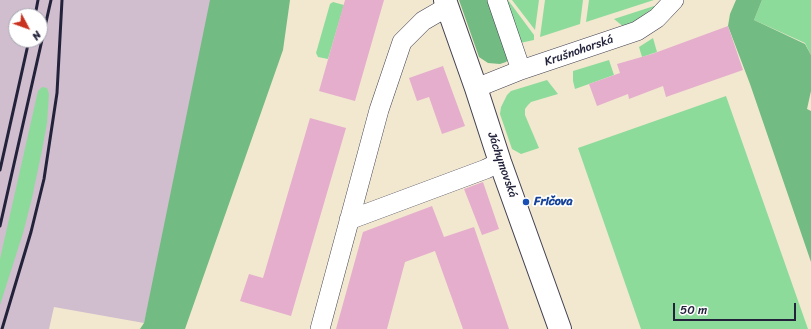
<!DOCTYPE html>
<meta charset="utf-8">
<style>
body{margin:0}
#map{position:relative;width:811px;height:329px;overflow:hidden;background:#f2e8d0;font-family:Sriracha,sans-serif}
canvas{display:block}
.north{position:absolute;left:8px;top:8px;width:40px;height:40px;box-sizing:border-box;background:#fff;border:1px solid #a7a7b1;border-radius:50%;rotate:131deg;font-size:11px;font-weight:700;line-height:16px;text-align:center;color:#22223b}
.north::after{content:'';display:block;margin:auto;width:14px;height:18px;background:#c8321e;clip-path:polygon(50% 0,100% 100%,50% 72%,0 100%)}
.scale{position:absolute;left:673px;top:303px;width:123px;height:18px;box-sizing:border-box;border:2px solid #22223b;border-top:0;padding-left:5px;font-size:12px;line-height:14px;white-space:nowrap;color:#22223b;-webkit-text-stroke:3px #fff;paint-order:stroke}
</style>
<div id="map">
<canvas width="811" height="329"></canvas>
<div class="north">N</div>
<div class="scale">50 m</div>
</div>
<script>
const ctx = document.querySelector('canvas').getContext('2d');
ctx.lineJoin = 'round';
function fill(path, color) {
  ctx.fillStyle = color;
  ctx.fill(path, 'evenodd');
}
function toPath(rows) {
  const path = new Path2D();
  for (const r of rows) {
    path.moveTo(r[0], r[1]);
    for (let i = 2; i < r.length; i += 2) path.lineTo(r[i], r[i + 1]);
  }
  return path;
}
function strokePath(path, color, width, dash) {
  ctx.strokeStyle = color;
  ctx.lineWidth = width;
  ctx.lineCap = dash ? 'butt' : 'round';
  ctx.setLineDash(dash || []);
  ctx.stroke(path);
}
function write(font, color, halo, rows, align = 'center') {
  ctx.font = font + ' Sriracha,sans-serif';
  ctx.lineWidth = 3.5;
  ctx.setLineDash([]);
  ctx.textBaseline = 'middle';
  ctx.strokeStyle = halo;
  ctx.fillStyle = color;
  for (const [text, x, y, turn = 0] of rows) {
    ctx.save();
    ctx.translate(x, y);
    ctx.rotate((+turn || 0) * Math.PI / 180);
    ctx.textAlign = isNaN(turn) ? turn : align;
    if (halo) ctx.strokeText(text, 0, 0);
    ctx.fillText(text, 0, 0);
    ctx.restore();
  }
}
const industrial = toPath([
 [0,0,219,0,144,323,54,307,49,329,0,329],
 [16,16,40,16,40,40,16,40]
]);
const green = toPath([
 [505,0,508,0,534,35,534,40,520,43],
 [512,0,539,0,535,30],
 [545,0,583,0,580,24,540,37],
 [589,0,654,0,586,22],
 [762,0,811,0,811,55,805,43,754,20],
 [333,2,344,5,328,59,318,57,316,53,330,4],
 [654,6,656,6,625,28,614,19],
 [653,38,657,52,642,57,639,47],
 [609,60,614,75,575,89,573,81,573,71],
 [547,80,558,94,531,102,528,105,525,109,525,115,539,148,521,154,512,149,500,114,501,107,507,95,511,91],
 [42,87,47,88,49,94,47,123,42,150,32,198,23,233,0,305,0,259,38,91],
 [726,96,808,329,641,329,578,148]
]);
const forest = toPath([
 [210,0,290,0,283,50,185,329,140,329,144,323],
 [459,0,489,0,508,60,506,62,500,64,488,63,479,57],
 [736,0,762,0,754,20,805,44,811,55,811,91,807,109,811,111,811,262,750,84,728,26,730,14]
]);
const building = toPath([
 [345,0,384,0,355,101,319,91],
 [728,26,743,70,666,97,663,86,629,99,628,94,597,106,589,84,620,73,617,64,652,54],
 [443,66,465,126,442,134,429,97,417,101,409,78],
 [310,118,346,128,291,316,240,301,249,274,263,278],
 [483,182,499,229,482,235,464,189],
 [432,206,444,237,474,227,509,329,463,329,435,251,405,262,387,329,336,329,363,232]
]);
const street = toPath([
 [497,0,521,70],
 [476,88,521,70,637,31,657,18,674,0],
 [349,220,486,169,500,162],
 [320,329,379,110,402,42,423,21,447,7]
]);
const secondary = toPath([
 [445,0,476,88,500,162,560,329]
]);
const rail = toPath([
 [35,16,38,0],
 [0,170,29,40],
 [0,226,51,0],
 [2,329,31,232,44,179,57,93,62,0]
]);
const markers = [
 [526,202,4,"#1a4fb4"]
];
const streetNames = [
 ["Krušnohorská",579,51,-19],
 ["Jáchymovská",502,165,71]
];
const transitNames = [
 ["Fričova",534,202]
];
fill(industrial, '#d0bdce');
fill(green, '#8ddb9a');
fill(forest, '#72bb82');
fill(building, '#e5aecc');
strokePath(street, '#414051', 20);
strokePath(secondary, '#414051', 24);
strokePath(street, '#fff', 19);
strokePath(secondary, '#fff', 22);
strokePath(rail, '#22223b', 3);
for (const [x, y, r, color] of markers) {
  const dot = new Path2D();
  dot.arc(x, y, r, 0, 2 * Math.PI);
  ctx.fillStyle = color;
  ctx.fill(dot);
  strokePath(dot, '#fff', 1.5);
}
write('12px', '#22223b', '#fff', streetNames);
write('bold 12px', '#164399', '#fff', transitNames, 'left');
</script>
